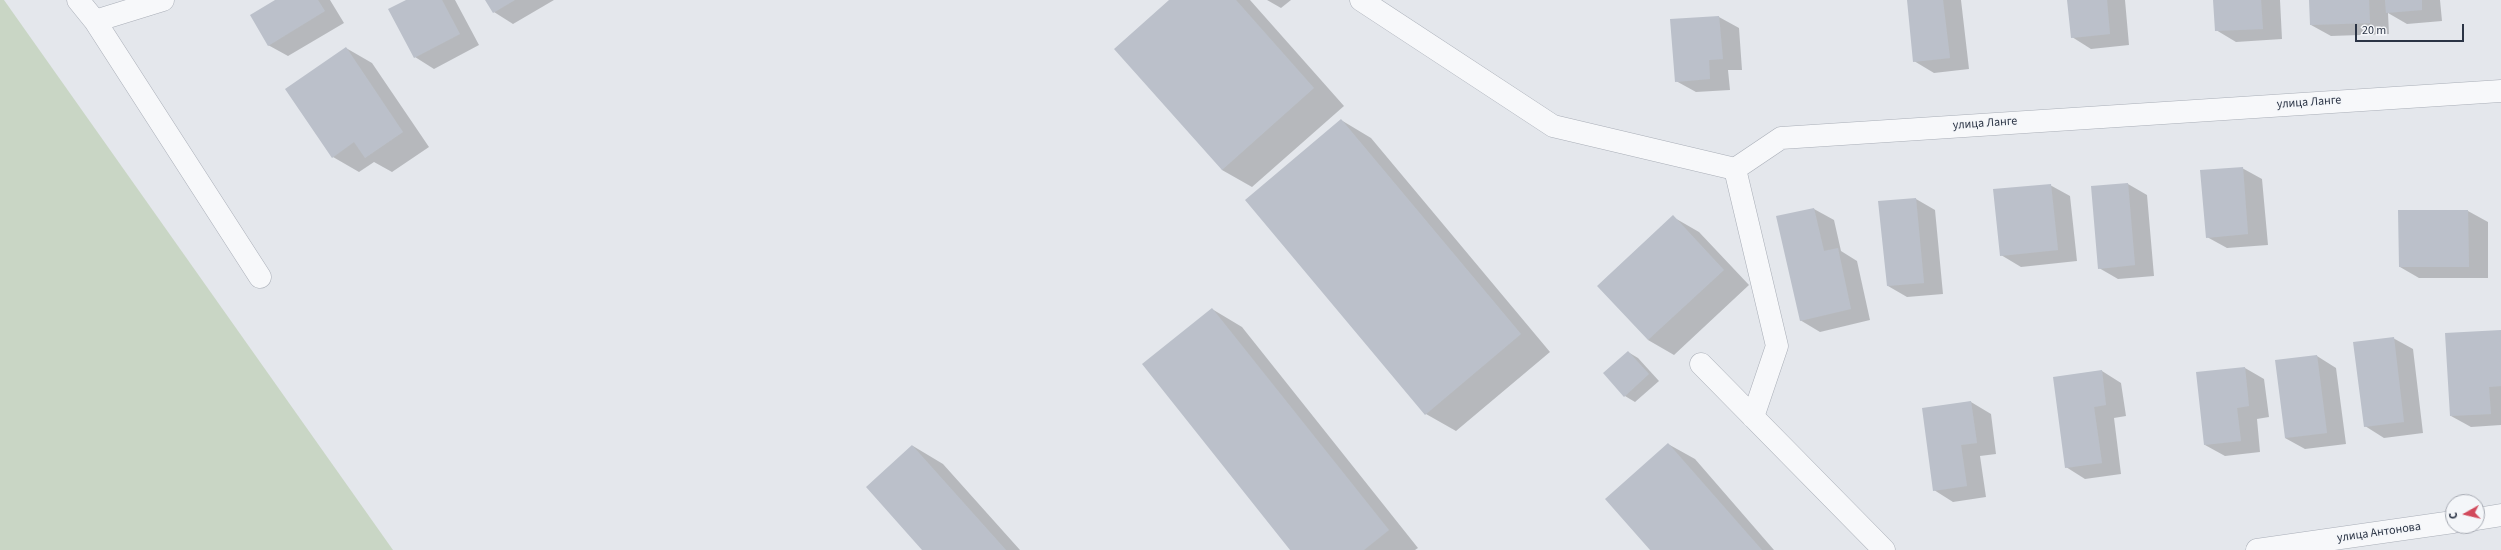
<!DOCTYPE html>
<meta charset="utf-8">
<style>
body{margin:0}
#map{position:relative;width:2501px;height:550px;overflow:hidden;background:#e4e7ec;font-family:"Source Sans 3",sans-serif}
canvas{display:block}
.north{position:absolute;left:2445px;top:494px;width:40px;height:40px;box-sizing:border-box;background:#f4f6f9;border:1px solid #a4a8b1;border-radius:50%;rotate:262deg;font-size:11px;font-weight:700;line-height:16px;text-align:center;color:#2b3445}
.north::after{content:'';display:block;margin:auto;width:14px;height:18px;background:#d1495b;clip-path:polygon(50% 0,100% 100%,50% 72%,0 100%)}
.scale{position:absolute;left:2355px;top:24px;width:109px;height:18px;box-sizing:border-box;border:2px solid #2b3445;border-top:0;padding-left:5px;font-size:12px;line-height:14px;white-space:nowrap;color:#2b3445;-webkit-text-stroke:3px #f4f6f9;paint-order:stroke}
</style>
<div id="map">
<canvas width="2501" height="550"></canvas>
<div class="north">С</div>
<div class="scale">20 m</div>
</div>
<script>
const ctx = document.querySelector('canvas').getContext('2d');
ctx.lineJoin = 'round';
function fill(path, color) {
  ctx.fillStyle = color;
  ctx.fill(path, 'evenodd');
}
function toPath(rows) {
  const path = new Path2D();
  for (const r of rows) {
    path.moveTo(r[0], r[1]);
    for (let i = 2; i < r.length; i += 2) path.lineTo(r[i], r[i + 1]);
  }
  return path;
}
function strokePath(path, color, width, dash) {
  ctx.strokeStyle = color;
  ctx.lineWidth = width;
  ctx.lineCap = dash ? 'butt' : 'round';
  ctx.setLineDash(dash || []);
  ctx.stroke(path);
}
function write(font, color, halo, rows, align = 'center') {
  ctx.font = font + ' "Source Sans 3",sans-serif';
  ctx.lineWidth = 3;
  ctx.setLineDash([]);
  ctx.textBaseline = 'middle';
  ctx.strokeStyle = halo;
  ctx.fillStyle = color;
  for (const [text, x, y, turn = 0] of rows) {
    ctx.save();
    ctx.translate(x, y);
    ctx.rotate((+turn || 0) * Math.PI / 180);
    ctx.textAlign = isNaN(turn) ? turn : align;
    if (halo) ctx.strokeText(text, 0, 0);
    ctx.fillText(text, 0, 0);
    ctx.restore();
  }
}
const green = toPath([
 [0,0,4,0,393,550,0,550]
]);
const shadow = toPath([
 [277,0,330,0,344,23,288,56,268,45],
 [408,0,455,0,479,45,434,69,415,57],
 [486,0,554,0,513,24,494,12],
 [1171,0,1250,0,1344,106,1252,187,1222,170],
 [1267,0,1291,0,1281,8],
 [1908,0,1961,0,1969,69,1934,73,1914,61],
 [2068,0,2125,0,2129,45,2091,49,2072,37],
 [2214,0,2280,0,2282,39,2236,42,2216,30],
 [2310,0,2440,0,2442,21,2407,24,2388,13,2389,34,2331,36,2311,25],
 [1719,17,1739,28,1742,70,1728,70,1730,90,1696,92,1676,81],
 [346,48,372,63,429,147,392,172,374,162,359,172,333,157],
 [1341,120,1371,138,1550,352,1456,431,1426,414],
 [2242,168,2262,179,2268,245,2227,248,2207,237],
 [2128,184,2147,195,2154,276,2118,279,2099,268],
 [2050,185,2070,196,2077,261,2021,267,2001,255],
 [1916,199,1935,210,1943,294,1907,297,1888,286],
 [1814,209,1834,220,1841,251,1857,261,1870,320,1820,332,1800,320],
 [2399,211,2468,211,2488,222,2488,278,2419,278,2400,267],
 [1673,217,1699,232,1749,285,1674,355,1648,340],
 [1212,309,1242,327,1418,548,1415,550,1291,550],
 [2501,331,2501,425,2471,427,2451,416],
 [2393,338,2413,349,2423,433,2384,438,2365,426],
 [1628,352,1638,358,1659,381,1635,402,1625,396],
 [2317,356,2336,368,2346,444,2305,449,2285,438],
 [2245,368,2264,379,2269,417,2257,419,2260,452,2225,456,2205,445],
 [2102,371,2121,383,2126,416,2114,418,2121,474,2085,479,2066,467],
 [1971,402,1991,414,1996,454,1980,456,1986,497,1953,502,1934,490,1923,409],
 [1668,444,1695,459,1774,550,1651,550],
 [913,446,943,464,1020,550,923,550]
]);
const building = toPath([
 [275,0,318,0,325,11,268,46,250,15],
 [406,0,442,0,460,34,414,58,388,9],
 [485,0,515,0,493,13],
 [1169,0,1236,0,1314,88,1222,170,1114,49],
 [1907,0,1943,0,1950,58,1913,62],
 [2067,0,2107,0,2110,34,2071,38],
 [2213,0,2261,0,2263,29,2215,31],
 [2309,0,2369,0,2370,23,2310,25],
 [2385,0,2422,0,2422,10,2386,13],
 [1719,16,1723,59,1709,60,1710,79,1675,82,1670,19],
 [346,47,403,132,365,158,354,142,332,158,285,89],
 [1341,119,1521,334,1425,415,1245,200],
 [2243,167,2248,234,2206,238,2200,170],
 [2128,183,2135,265,2098,269,2091,186],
 [2051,184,2058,250,2000,256,1993,189],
 [1916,198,1924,283,1887,286,1878,201],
 [1814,208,1824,251,1838,248,1851,309,1800,321,1776,216],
 [2398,210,2468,210,2469,267,2399,267],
 [1673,215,1724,270,1648,340,1597,286],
 [1212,308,1389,530,1364,550,1290,550,1142,364],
 [2501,330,2501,386,2489,387,2491,414,2450,416,2445,333],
 [2394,337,2404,422,2364,427,2353,342],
 [1628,351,1649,374,1624,397,1603,373],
 [2317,355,2327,433,2285,438,2275,360],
 [2245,367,2249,406,2237,408,2241,441,2204,445,2196,372],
 [2102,370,2106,405,2094,407,2102,463,2065,468,2053,377],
 [1971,401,1977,443,1961,445,1967,486,1933,491,1922,408],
 [1668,443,1762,550,1650,550,1605,499],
 [912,445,1006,550,922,550,866,487]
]);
const street = toPath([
 [78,0,95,21,260,277],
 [1361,0,1553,126,1735,169],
 [95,21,163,0],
 [1701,364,1884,550],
 [1753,417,1777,346,1735,169,1781,138,2501,91],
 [2477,519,2501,515],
 [2257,550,2453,522]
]);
const streetNames = [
 ["улица Ланге",2309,103,-4],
 ["улица Ланге",1985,124,-4],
 ["улица Антонова",2379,533,-8]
];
fill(green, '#c9d6c5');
fill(shadow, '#0003');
fill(building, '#bbc0ca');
strokePath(street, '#a9aeb7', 23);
strokePath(street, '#f7f8fa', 22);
write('12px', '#2b3445', '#f4f6f9', streetNames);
</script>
